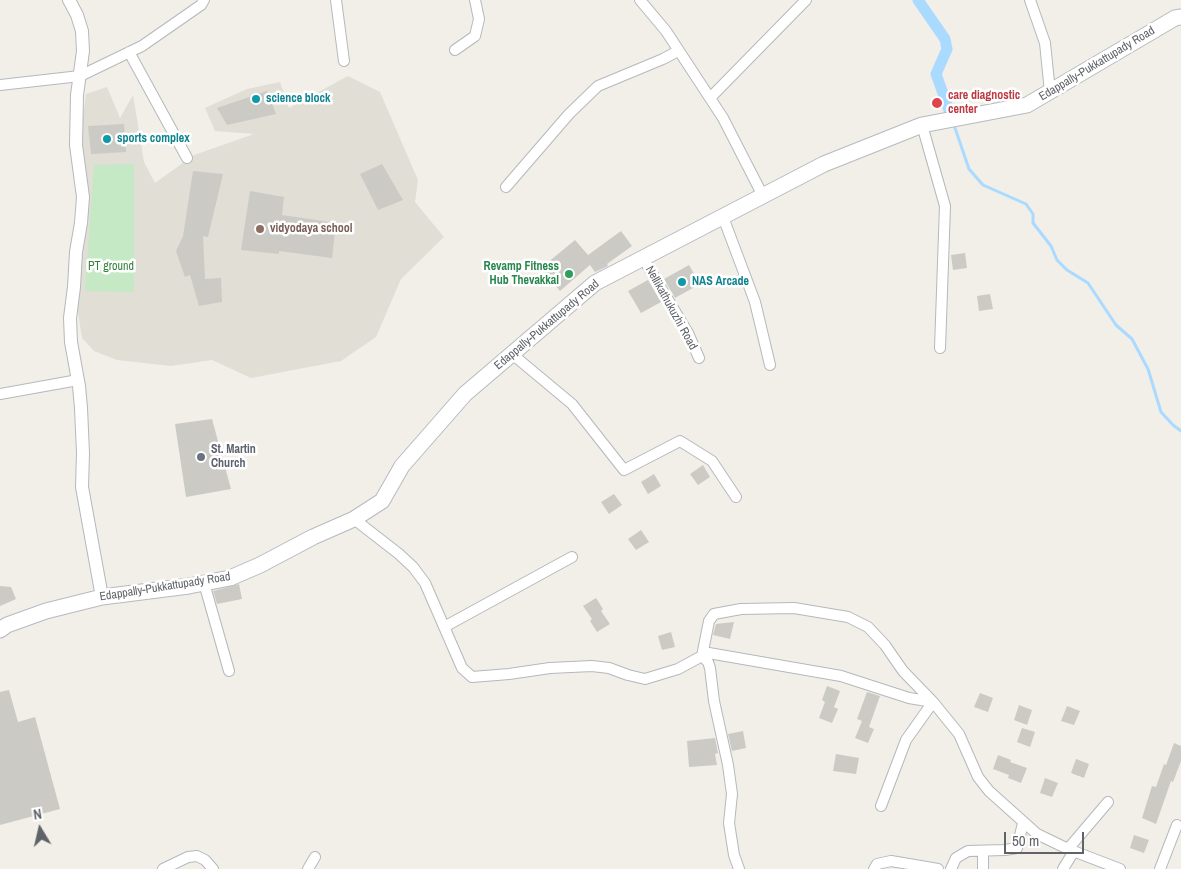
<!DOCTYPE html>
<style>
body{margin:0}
#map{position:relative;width:1181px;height:869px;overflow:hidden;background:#f1efe8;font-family:"Archivo Narrow",sans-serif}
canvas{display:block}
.north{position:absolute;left:15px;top:804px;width:50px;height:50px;-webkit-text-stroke:4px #fff;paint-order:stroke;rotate:351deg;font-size:14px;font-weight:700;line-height:20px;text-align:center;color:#5f6368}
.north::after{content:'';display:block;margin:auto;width:18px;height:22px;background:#5f6368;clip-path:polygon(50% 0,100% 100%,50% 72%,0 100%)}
.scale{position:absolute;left:1004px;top:832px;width:80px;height:22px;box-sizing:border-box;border:2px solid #5f6368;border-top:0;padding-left:6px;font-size:15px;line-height:18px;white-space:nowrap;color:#5f6368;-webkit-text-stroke:4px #fff;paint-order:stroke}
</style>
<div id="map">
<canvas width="1181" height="869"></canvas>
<div class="north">N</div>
<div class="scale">50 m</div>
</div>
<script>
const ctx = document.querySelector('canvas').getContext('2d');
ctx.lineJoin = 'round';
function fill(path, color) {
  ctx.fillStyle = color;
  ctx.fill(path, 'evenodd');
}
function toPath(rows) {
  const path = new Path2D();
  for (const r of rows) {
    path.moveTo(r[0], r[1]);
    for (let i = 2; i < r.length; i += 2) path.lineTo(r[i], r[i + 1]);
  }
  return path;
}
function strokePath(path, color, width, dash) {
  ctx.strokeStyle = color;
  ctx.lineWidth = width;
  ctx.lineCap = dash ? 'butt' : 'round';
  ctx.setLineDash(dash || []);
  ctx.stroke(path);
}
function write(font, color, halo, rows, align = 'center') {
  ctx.font = font + ' "Archivo Narrow",sans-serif';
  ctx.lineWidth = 5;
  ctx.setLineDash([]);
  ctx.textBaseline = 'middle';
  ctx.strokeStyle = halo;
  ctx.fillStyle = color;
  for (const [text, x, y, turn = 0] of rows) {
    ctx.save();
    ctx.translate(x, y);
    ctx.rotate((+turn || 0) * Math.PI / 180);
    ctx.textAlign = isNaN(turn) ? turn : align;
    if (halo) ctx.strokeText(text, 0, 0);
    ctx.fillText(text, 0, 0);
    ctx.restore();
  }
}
const education = toPath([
 [348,76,380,92,418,180,415,202,444,237,401,279,376,337,341,361,251,378,212,360,171,366,117,360,94,351,82,338,74,287,83,252,83,117,86,94,107,87,120,118,133,95,144,162,155,183,194,155,254,134,215,131,205,108,247,89,280,82,289,108]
]);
const green = toPath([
 [134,164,134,292,85,291,94,165]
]);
const stream = toPath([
 [955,128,969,169,983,185,1026,204,1033,214,1033,223,1051,246,1057,260,1067,270,1088,283,1116,325,1132,339,1148,369,1161,412,1173,425,1181,431]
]);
const canal = toPath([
 [918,0,945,39,947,49,936,74,949,110]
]);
const building = toPath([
 [267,91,276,114,227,125,217,108],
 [124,124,126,152,91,154,88,126],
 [382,164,403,200,378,210,360,174],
 [193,171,223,174,208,237,203,236,205,279,221,278,222,302,199,306,190,275,185,277,176,251,183,236],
 [250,191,284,197,282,215,336,223,332,258,279,251,279,254,241,250],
 [621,231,632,246,607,264,608,266,595,272,590,265,560,291,541,268,575,240,588,255],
 [965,253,967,268,953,270,951,255],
 [689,265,700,284,675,298,664,279],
 [648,280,661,302,641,313,628,291],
 [990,294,993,309,979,311,977,296],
 [212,419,231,489,186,497,175,424],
 [703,465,710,477,698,485,690,474],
 [654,474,661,486,648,494,641,482],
 [614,494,622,505,609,514,601,502],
 [641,530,649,542,636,550,628,539],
 [239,584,242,599,217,604,213,591],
 [0,586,11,587,16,599,0,606],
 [596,598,603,609,601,611,610,624,597,632,590,621,592,619,583,606],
 [734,622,730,639,713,635,716,624],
 [671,632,675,647,662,650,658,636],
 [827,686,840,691,834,707,838,709,832,723,819,718,825,702,822,700],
 [9,690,18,722,35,717,60,809,0,825,0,692],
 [867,692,880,696,869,727,874,729,868,743,855,738,862,721,857,719],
 [980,693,993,698,988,712,974,707],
 [1019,705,1032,710,1027,725,1014,720],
 [1067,706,1080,711,1074,725,1061,721],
 [1022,728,1035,732,1030,747,1017,742],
 [743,731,746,748,732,751,728,734],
 [715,738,718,753,715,754,717,765,689,767,687,741],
 [1174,743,1181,746,1181,761,1173,782,1171,781,1156,824,1142,818,1152,786,1156,787,1164,764,1166,765],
 [836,754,859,758,856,774,833,771],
 [998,755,1011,760,1010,762,1027,768,1021,783,1008,778,1009,775,993,769],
 [1076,759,1089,764,1084,778,1071,773],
 [1045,778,1058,783,1052,797,1040,793],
 [1134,835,1149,840,1144,853,1130,848]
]);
const minor = toPath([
 [336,0,344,61],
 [640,0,666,31,723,118,763,196],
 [1030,0,1045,43,1050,92],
 [455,50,475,36,479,19,475,0],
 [129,52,187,158],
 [0,85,80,76,142,46,201,5,204,0],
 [710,98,806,0],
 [922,125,945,206,940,348],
 [506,187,569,114,598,86,663,59,678,51],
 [723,217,755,302,770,365],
 [643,258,688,333,699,358],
 [512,354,572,404,624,470,680,441,712,461,736,497],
 [0,394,78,380],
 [354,519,399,554,413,567,425,583,462,668,472,677,509,674,550,668,592,666,609,668,628,675,645,679,678,669,702,656,708,662,710,668,714,701,728,765,732,794,729,823,734,855,739,869],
 [204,583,229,671],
 [444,627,572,557],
 [703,652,841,676,909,698,933,702,906,740,881,806],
 [702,656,709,621,714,614,741,609,794,608,848,617,868,627,885,645,903,671,933,702,959,734,978,777,989,791,1037,834,1068,849,1120,869],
 [1068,849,1108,802],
 [163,869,188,857,197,856,205,860,213,869],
 [308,869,315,857],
 [874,869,877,864,891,861,938,869],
 [951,869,956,858,968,851,1005,850,1017,848,1023,823],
 [983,869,983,851],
 [1063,869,1074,851],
 [1160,869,1177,825]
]);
const tertiary = toPath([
 [69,0,77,15,82,31,83,51,77,95,76,145,83,197,81,223,76,252,74,287,70,318,71,342,79,386,81,408,83,453,82,487,102,597]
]);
const secondary = toPath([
 [0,630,7,625,46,611,102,597,189,586,230,578,260,565,313,537,354,519,382,501,402,466,465,394,595,283,824,164,922,125,1027,105,1175,18,1181,17]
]);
const markers = [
 [256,99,5,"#0f9aa8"],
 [937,103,6,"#e0444e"],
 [107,139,5,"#0f9aa8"],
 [260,229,5,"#8d6e63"],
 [569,274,5,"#2e9e5b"],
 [682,282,5,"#0f9aa8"],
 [201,457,5,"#6b7280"]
];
const streetNames = [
 ["Edappally-Pukkattupady Road",1097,64,-31],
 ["Nellikathukuzhi Road",671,308,61],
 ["Edappally-Pukkattupady Road",547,325,-40],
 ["Edappally-Pukkattupady Road",165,587,-9]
];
const healthNames = [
 ["care diagnostic",948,96],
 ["center",948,110]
];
const cultureNames = [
 ["science block",266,99],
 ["sports complex",117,139],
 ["NAS Arcade",692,282]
];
const educationNames = [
 ["vidyodaya school",270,229]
];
const parkNames = [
 ["PT ground",111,267]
];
const leisureNames = [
 ["Revamp Fitness",559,267],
 ["Hub Thevakkal",559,281]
];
const worshipNames = [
 ["St. Martin",211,450],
 ["Church",211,464]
];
fill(education, '#e1ded6');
fill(green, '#c5e8c5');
strokePath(stream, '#aadaff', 3);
strokePath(canal, '#aadaff', 11);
fill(building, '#cccac5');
strokePath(minor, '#b5b8bc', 12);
strokePath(tertiary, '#b5b8bc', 14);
strokePath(secondary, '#b6babf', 17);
strokePath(minor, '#fff', 10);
strokePath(tertiary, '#fff', 12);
strokePath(secondary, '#fff', 15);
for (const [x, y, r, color] of markers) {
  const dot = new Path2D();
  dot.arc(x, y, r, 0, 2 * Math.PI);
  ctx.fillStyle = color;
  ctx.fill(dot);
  strokePath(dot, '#fff', 2);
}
write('12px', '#5f6368', '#fff', streetNames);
write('bold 12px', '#be3a42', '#fff', healthNames, 'left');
write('bold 12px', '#0d838f', '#fff', cultureNames, 'left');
write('bold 12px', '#785e54', '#fff', educationNames, 'left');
write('12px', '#348238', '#fff', parkNames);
write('bold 12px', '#27864d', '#fff', leisureNames, 'right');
write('bold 12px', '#5b616d', '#fff', worshipNames, 'left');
</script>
